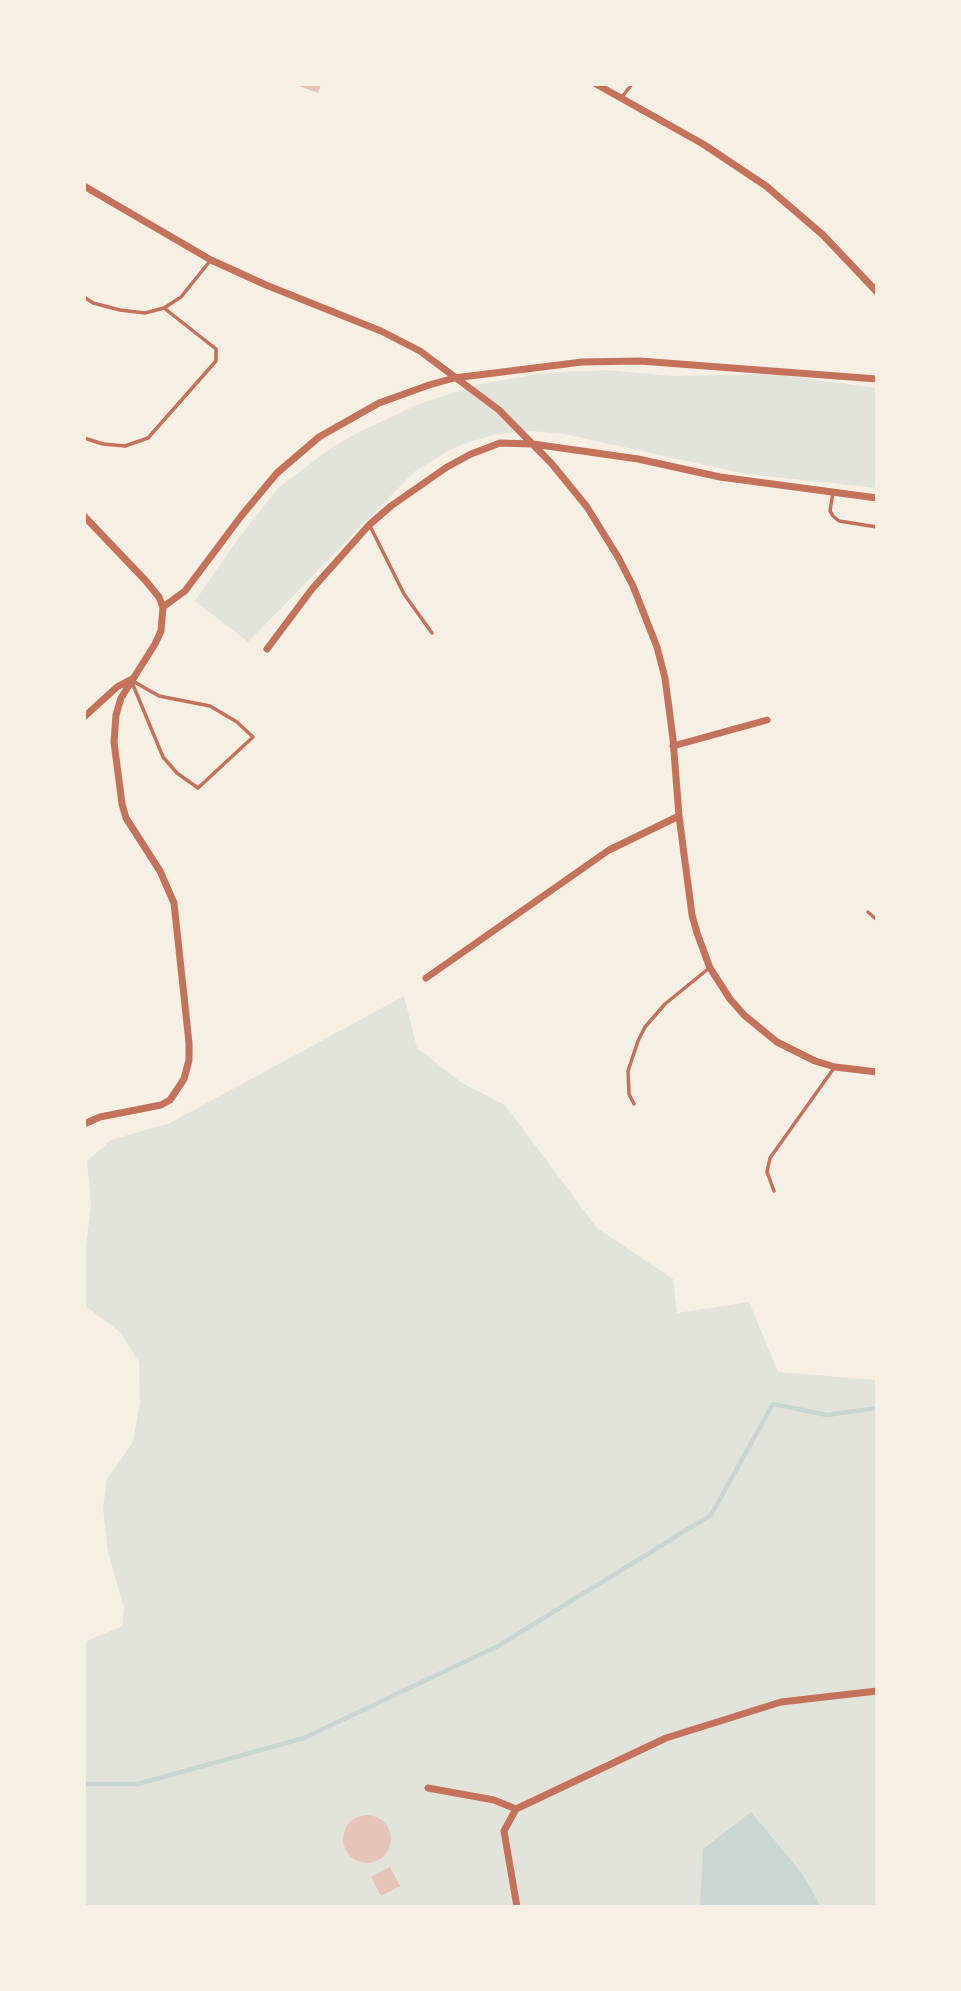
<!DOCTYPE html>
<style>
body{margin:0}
#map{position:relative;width:961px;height:1991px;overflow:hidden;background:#f6efe4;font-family:"IBM Plex Sans",sans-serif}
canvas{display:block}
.frame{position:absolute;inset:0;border:86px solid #f6efe4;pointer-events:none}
</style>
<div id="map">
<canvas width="961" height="1991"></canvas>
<div class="frame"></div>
</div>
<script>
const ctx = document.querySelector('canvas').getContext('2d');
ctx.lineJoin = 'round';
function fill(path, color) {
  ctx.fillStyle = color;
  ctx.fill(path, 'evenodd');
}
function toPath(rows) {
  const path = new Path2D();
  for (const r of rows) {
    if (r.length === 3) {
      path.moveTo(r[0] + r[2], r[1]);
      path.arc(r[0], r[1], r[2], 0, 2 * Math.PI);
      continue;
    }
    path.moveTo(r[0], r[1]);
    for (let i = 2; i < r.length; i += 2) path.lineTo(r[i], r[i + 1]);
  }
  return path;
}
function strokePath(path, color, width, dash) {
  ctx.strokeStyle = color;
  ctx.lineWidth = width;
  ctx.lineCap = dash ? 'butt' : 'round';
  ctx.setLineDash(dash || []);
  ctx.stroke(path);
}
const green = toPath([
 [607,370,671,376,772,374,877,388,877,488,746,474,564,434,531,431,497,434,463,444,446,452,414,472,248,642,195,601,235,543,278,488,331,448,359,432,419,404,480,384,543,373],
 [404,996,417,1048,462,1083,505,1105,597,1228,673,1279,677,1313,749,1302,778,1372,877,1380,877,1907,84,1907,84,1642,122,1626,124,1608,108,1552,103,1509,107,1479,133,1442,140,1403,139,1362,120,1332,84,1305,84,1266,91,1203,87,1161,111,1140,170,1123]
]);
const water = toPath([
 [751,1812,801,1872,821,1907,700,1907,703,1849]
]);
const stream = toPath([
 [84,1784,138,1784,304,1738,498,1646,711,1515,773,1404,827,1415,877,1408]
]);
const building = toPath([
 [293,84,321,84,318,93],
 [367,1839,24],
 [390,1867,400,1886,381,1896,371,1877]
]);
const service = toPath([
 [622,97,632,84],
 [84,297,93,303,120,310,145,313,164,308,181,297,210,261],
 [84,438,103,444,125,446,148,438,216,361,216,349,164,308],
 [833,492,830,511,833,516,839,521,877,527],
 [370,526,404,594,432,633],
 [131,680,159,696,210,706,237,722,253,737,198,788,177,773,163,757,131,680],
 [868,912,877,920],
 [634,1104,629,1094,628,1071,638,1041,645,1027,665,1004,708,969],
 [774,1191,767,1172,770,1158,834,1068]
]);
const minor = toPath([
 [596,84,703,144,766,186,823,235,877,292],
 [84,186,211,260,266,285,381,331,420,351,499,410,552,464,587,507,618,557,633,586,657,647,665,678,673,739,679,816,692,915,697,933,710,968,730,999,744,1015,777,1042,815,1061,835,1067,877,1072],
 [84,516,145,580,159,597,163,607,161,631,155,644,121,698,116,715,114,742,122,804,126,818,160,871,174,903,189,1043,189,1060,184,1079,170,1100,161,1105,100,1117,84,1124],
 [163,607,185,591,242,515,277,473,319,437,379,403,429,385,454,378,582,362,640,361,877,379],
 [267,649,312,589,369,525,391,506,447,467,471,454,500,443,533,444,638,459,720,477,877,498],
 [84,717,117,687,130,680],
 [673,746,767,720],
 [426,978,609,850,679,816],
 [428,1788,494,1800,516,1809,666,1738,781,1702,877,1691],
 [516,1809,504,1831,517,1907]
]);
fill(green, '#e2e4dc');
fill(water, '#c9d6d2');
strokePath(stream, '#c9d6d2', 4.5);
fill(building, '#e6c5b7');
strokePath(service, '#c5725c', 3.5);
strokePath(minor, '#c5725c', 7);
</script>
